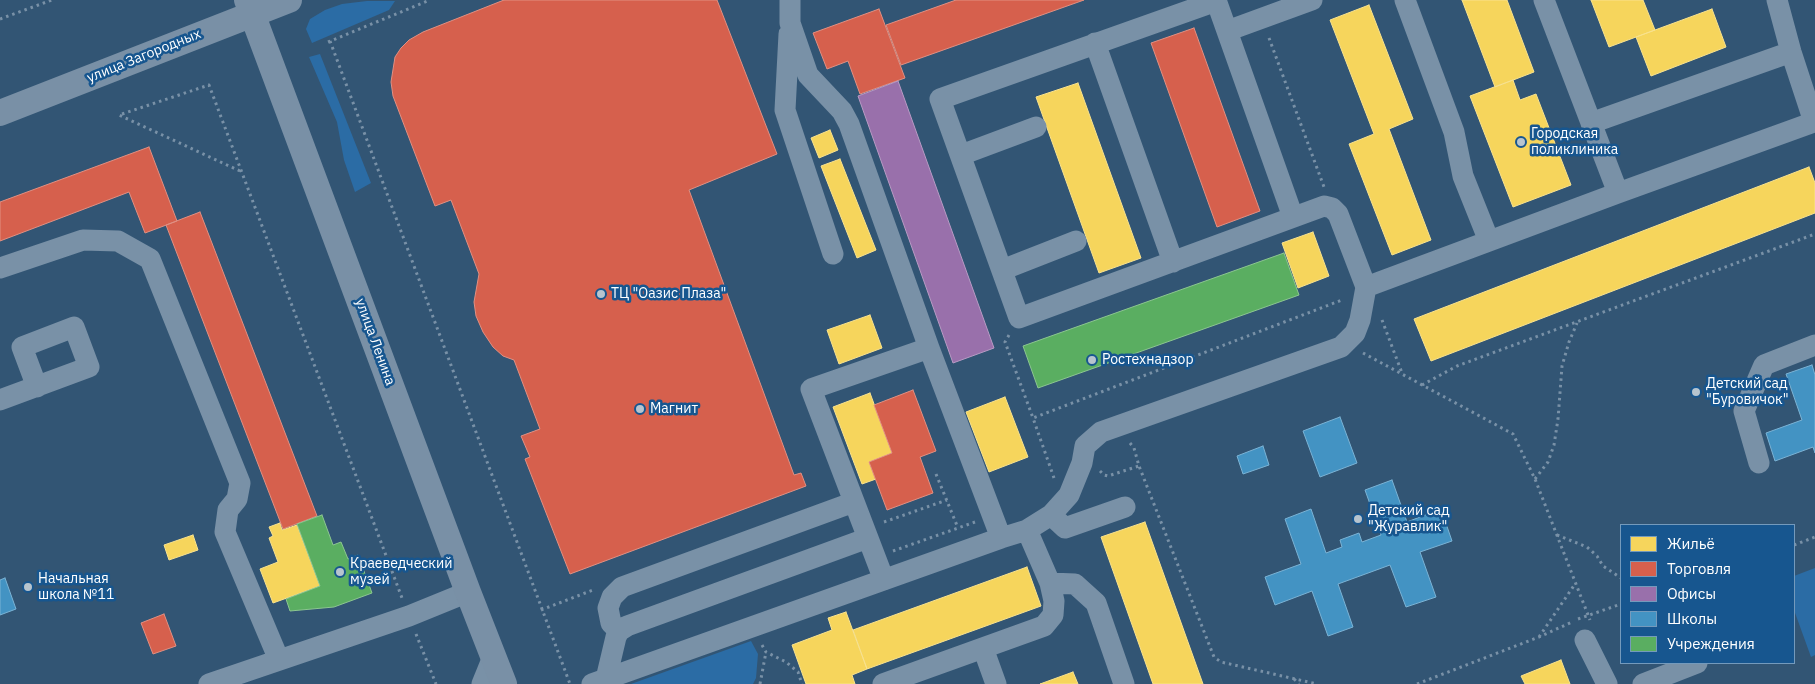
<!DOCTYPE html>
<meta charset="utf-8">
<style>
body{margin:0}
#map{position:relative;width:1815px;height:684px;overflow:hidden;background:#325574;font-family:"IBM Plex Sans",sans-serif}
canvas{display:block}
.legend{position:absolute;left:1620px;top:524px;width:175px;height:140px;box-sizing:border-box;background:#17568f;border:1px solid #749abc;margin:0;padding:6px 9px;list-style:none;font-size:15px;color:#fff}
.legend li{display:flex;align-items:center;gap:10px;height:25px}
.legend b{width:25px;border:1px solid #749abc}
</style>
<div id="map">
<canvas width="1815" height="684"></canvas>
<ul class="legend">
<li><b style="height:14px;background:#f6d55c"></b>Жильё</li>
<li><b style="height:14px;background:#d6604d"></b>Торговля</li>
<li><b style="height:14px;background:#9970ab"></b>Офисы</li>
<li><b style="height:14px;background:#4393c3"></b>Школы</li>
<li><b style="height:14px;background:#5aae61"></b>Учреждения</li>
</ul>
</div>
<script>
const ctx = document.querySelector('canvas').getContext('2d');
ctx.lineJoin = 'round';
function fill(path, color) {
  ctx.fillStyle = color;
  ctx.fill(path, 'evenodd');
}
function toPath(rows) {
  const path = new Path2D();
  for (const r of rows) {
    path.moveTo(r[0], r[1]);
    for (let i = 2; i < r.length; i += 2) path.lineTo(r[i], r[i + 1]);
  }
  return path;
}
function strokePath(path, color, width, dash) {
  ctx.strokeStyle = color;
  ctx.lineWidth = width;
  ctx.lineCap = dash ? 'butt' : 'round';
  ctx.setLineDash(dash || []);
  ctx.stroke(path);
}
function write(font, color, halo, rows, align = 'center') {
  ctx.font = font + ' "IBM Plex Sans",sans-serif';
  ctx.lineWidth = 5;
  ctx.setLineDash([]);
  ctx.textBaseline = 'middle';
  ctx.strokeStyle = halo;
  ctx.fillStyle = color;
  for (const [text, x, y, turn = 0] of rows) {
    ctx.save();
    ctx.translate(x, y);
    ctx.rotate((+turn || 0) * Math.PI / 180);
    ctx.textAlign = isNaN(turn) ? turn : align;
    if (halo) ctx.strokeText(text, 0, 0);
    ctx.fillText(text, 0, 0);
    ctx.restore();
  }
}
const green = toPath([
 [367,1,395,1,389,10,312,43,306,29,310,19,325,10,342,4],
 [320,54,371,183,355,192,344,160,337,122,309,57],
 [1815,568,1815,655,1811,657,1794,610,1794,576],
 [751,641,758,654,756,678,753,684,631,684]
]);
const homes = toPath([
 [1462,0,1507,0,1534,72,1495,87,1462,0],
 [1591,0,1643,0,1655,30,1609,47,1591,0],
 [1369,5,1413,119,1389,129,1431,240,1392,255,1349,144,1374,134,1330,20,1369,5],
 [1712,9,1726,47,1651,76,1636,37,1712,9],
 [1513,80,1520,100,1536,94,1571,185,1513,207,1470,96,1513,80],
 [1078,83,1141,258,1099,273,1036,97,1078,83],
 [830,130,838,150,819,158,811,138,830,130],
 [840,159,876,250,857,258,821,166,840,159],
 [1809,167,1815,183,1815,213,1431,361,1414,319,1809,167],
 [1313,232,1329,276,1298,288,1282,243,1313,232],
 [870,315,882,348,839,364,827,330,870,315],
 [870,393,892,453,869,462,876,479,862,484,833,407,870,393],
 [1005,397,1028,457,989,472,966,412,1005,397],
 [1145,522,1203,684,1153,684,1101,537,1145,522],
 [280,523,282,530,297,525,320,586,273,603,260,569,278,562,269,538,273,536,269,527,280,523],
 [193,535,198,550,169,560,164,545,193,535],
 [1027,567,1041,606,867,669,853,630,1027,567],
 [846,612,867,669,852,675,855,684,806,684,792,645,832,630,828,618,846,612],
 [1561,660,1570,684,1525,684,1521,676,1561,660],
 [1073,672,1078,684,1040,684,1073,672]
]);
const shops = toPath([
 [504,0,717,0,777,154,689,190,794,475,801,473,806,486,570,574,525,459,530,457,521,436,540,429,514,360,503,356,493,347,483,332,476,316,474,302,479,274,451,200,435,206,393,96,391,82,395,57,401,48,409,40,423,32,504,0],
 [956,0,1084,0,901,65,886,25,956,0],
 [879,9,905,78,860,94,848,61,827,69,813,33,879,9],
 [1194,28,1260,211,1217,227,1151,43,1194,28],
 [149,147,177,221,145,233,129,192,0,241,0,202,149,147],
 [200,212,317,516,283,529,166,225,200,212],
 [913,390,936,451,920,457,933,493,887,510,869,462,892,453,874,405,913,390],
 [164,614,176,646,153,654,141,623,164,614]
]);
const offices = toPath([
 [898,81,994,348,953,363,858,96,898,81]
]);
const schools = toPath([
 [1812,365,1815,375,1815,453,1813,447,1775,461,1766,433,1802,420,1786,374,1812,365],
 [1340,417,1357,463,1320,477,1303,431,1340,417],
 [1263,446,1269,465,1243,474,1237,456,1263,446],
 [1392,480,1407,522,1441,509,1452,541,1420,552,1436,597,1406,607,1390,565,1338,584,1353,627,1328,636,1312,591,1275,605,1265,577,1301,564,1285,519,1311,509,1326,553,1342,547,1340,540,1359,533,1362,542,1381,535,1365,490,1392,480],
 [5,578,16,609,0,615,0,580,5,578]
]);
const public = toPath([
 [1284,253,1299,295,1038,388,1023,346,1284,253],
 [322,515,333,545,341,542,348,559,358,555,372,593,334,607,290,611,286,599,320,586,297,524,322,515]
]);
const path = toPath([
 [0,19,52,0],
 [1269,38,1324,187],
 [330,41,570,684],
 [328,42,430,0],
 [240,171,119,115,209,85,402,598],
 [1382,320,1402,373],
 [1009,335,1005,342,1033,418],
 [1363,353,1513,434,1535,479,1590,620],
 [1422,385,1457,366,1815,234],
 [1130,443,1134,448,1139,466,1214,657,1221,662,1317,684],
 [1100,471,1104,475,1108,476,1139,466],
 [936,474,958,528],
 [1054,478,1033,418,1342,300],
 [1535,479,1548,462,1554,445,1558,419,1562,366,1569,342,1577,323],
 [884,522,947,500],
 [1557,535,1587,547,1597,556,1603,566,1621,578],
 [1794,545,1815,537],
 [893,551,975,522],
 [541,610,593,590],
 [1578,619,1621,604],
 [416,634,436,684],
 [1539,637,1575,584],
 [762,645,766,652,786,662,798,672,802,684],
 [1294,679,1299,684],
 [760,684,766,652],
 [1417,684,1539,637,1572,622]
]);
const minor = toPath([
 [790,0,790,23,808,75,842,111,849,124,929,348,1001,538,1027,530,1051,515,1069,495,1082,463,1085,446,1101,432,1341,347,1355,333,1360,320,1366,287,1338,214,1332,208,1324,206,1019,318,940,99,1216,1],
 [1216,0,1293,217],
 [1405,0,1454,132,1463,176,1489,241],
 [1544,0,1618,193],
 [1227,31,1312,0],
 [789,34,785,110,833,254],
 [1095,43,1173,262],
 [1591,123,1791,52],
 [961,155,1036,127],
 [0,268,83,240,118,241,150,259,240,483,237,499,228,510,225,532,279,660],
 [1002,270,1076,241],
 [1366,287,1618,193,1814,122,1791,52,1777,0],
 [0,400,89,367,74,327,22,347,37,387],
 [1759,463,1744,411,1764,365,1815,345],
 [1051,515,1065,528,1125,507],
 [884,580,811,389,929,348],
 [1050,583,1075,584,1096,603,1124,684],
 [619,631,611,623,608,608,612,597,622,587,854,502],
 [1585,640,1607,684],
 [983,648,996,684],
 [606,679,616,637,619,631,627,626,868,538],
 [209,684,409,616,468,592],
 [482,684,493,657],
 [592,684,1001,538],
 [883,684,1044,626,1053,615,1054,601,1050,583,1027,530],
 [1643,684,1697,663]
]);
const major = toPath([
 [247,0,468,592,504,684],
 [0,113,289,0]
]);
const markers = [
 [1521,142,5,"#b7c4ce"],
 [601,294,5,"#b7c4ce"],
 [1092,360,5,"#b7c4ce"],
 [1696,392,5,"#b7c4ce"],
 [640,409,5,"#b7c4ce"],
 [1358,519,5,"#b7c4ce"],
 [340,572,5,"#b7c4ce"],
 [28,587,5,"#b7c4ce"]
];
const streetNames = [
 ["улица Загородных",144,56,-22],
 ["улица Ленина",375,342,70]
];
const poiNames = [
 ["Городская",1531,134],
 ["поликлиника",1531,150],
 ["ТЦ \"Оазис Плаза\"",611,294],
 ["Ростехнадзор",1102,360],
 ["Детский сад",1706,384],
 ["\"Буровичок\"",1706,400],
 ["Магнит",650,409],
 ["Детский сад",1368,511],
 ["\"Журавлик\"",1368,527],
 ["Краеведческий",350,564],
 ["музей",350,580],
 ["Начальная",38,579],
 ["школа №11",38,595]
];
fill(green, '#2b6ca5');
fill(homes, '#f6d55c');
strokePath(homes, '#f9e28d', 1);
fill(shops, '#d6604d');
strokePath(shops, '#e29082', 1);
fill(offices, '#9970ab');
strokePath(offices, '#b89bc4', 1);
fill(schools, '#4393c3');
strokePath(schools, '#7bb3d5', 1);
fill(public, '#5aae61');
strokePath(public, '#8cc690', 1);
strokePath(path, '#7991a7', 3, [2.5, 4]);
strokePath(minor, '#7991a7', 21);
strokePath(major, '#7990a6', 26);
for (const [x, y, r, color] of markers) {
  const dot = new Path2D();
  dot.arc(x, y, r, 0, 2 * Math.PI);
  ctx.fillStyle = color;
  ctx.fill(dot);
  strokePath(dot, '#17568f', 2);
}
write('14px', '#fff', '#17568f', streetNames);
write('14px', '#fff', '#17568f', poiNames, 'left');
</script>
